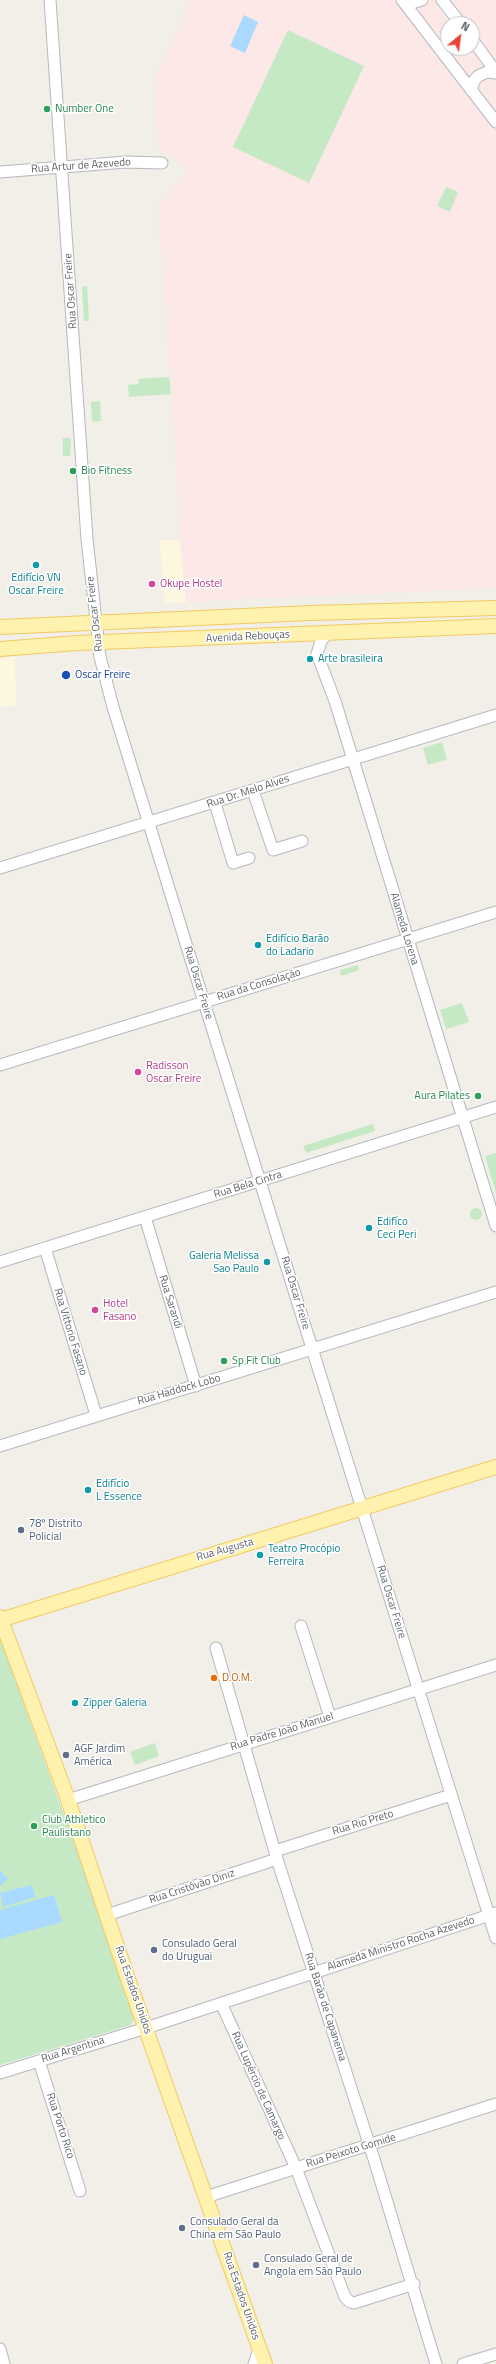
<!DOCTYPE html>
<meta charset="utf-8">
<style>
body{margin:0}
#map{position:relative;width:496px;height:2364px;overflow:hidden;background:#f1efe8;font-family:"Titillium Web",sans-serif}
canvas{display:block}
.north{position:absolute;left:440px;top:16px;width:40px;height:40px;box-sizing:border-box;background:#fff;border:1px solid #bfc1c3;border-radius:50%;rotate:29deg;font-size:11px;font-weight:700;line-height:16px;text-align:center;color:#5f6368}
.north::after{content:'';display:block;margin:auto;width:14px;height:18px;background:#ea4335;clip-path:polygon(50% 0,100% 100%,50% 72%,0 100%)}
</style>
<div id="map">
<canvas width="496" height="2364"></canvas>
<div class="north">N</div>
</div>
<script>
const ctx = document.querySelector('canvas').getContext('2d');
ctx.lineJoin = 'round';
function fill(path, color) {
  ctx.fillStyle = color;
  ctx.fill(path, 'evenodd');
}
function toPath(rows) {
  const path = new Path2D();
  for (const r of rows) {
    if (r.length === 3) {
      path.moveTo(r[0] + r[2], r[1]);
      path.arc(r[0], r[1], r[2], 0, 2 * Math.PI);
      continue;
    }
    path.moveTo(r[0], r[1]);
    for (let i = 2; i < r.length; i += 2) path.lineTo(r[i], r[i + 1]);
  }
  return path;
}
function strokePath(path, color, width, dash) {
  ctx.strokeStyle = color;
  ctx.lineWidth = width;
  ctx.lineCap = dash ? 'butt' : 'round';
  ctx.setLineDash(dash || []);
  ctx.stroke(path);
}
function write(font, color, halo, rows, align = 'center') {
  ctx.font = font + ' "Titillium Web",sans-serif';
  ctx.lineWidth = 3;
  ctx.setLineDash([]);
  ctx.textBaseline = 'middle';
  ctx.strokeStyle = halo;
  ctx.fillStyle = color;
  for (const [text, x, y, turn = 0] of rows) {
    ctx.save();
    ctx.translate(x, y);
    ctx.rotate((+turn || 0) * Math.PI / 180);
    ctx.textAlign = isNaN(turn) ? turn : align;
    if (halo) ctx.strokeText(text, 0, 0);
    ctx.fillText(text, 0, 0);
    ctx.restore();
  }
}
const commercial = toPath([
 [160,540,180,540,186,602,164,603],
 [15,657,16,706,0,707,0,658]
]);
const medical = toPath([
 [191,0,496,0,496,588,186,602,180,540,175,444,158,205,186,174,186,170,184,166,159,149,154,79],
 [448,24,472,24,472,48,448,48]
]);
const green = toPath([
 [288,30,364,66,309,183,233,147],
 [446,187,458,192,450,212,437,206],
 [87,286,89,321,84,321,82,287],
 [169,377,171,394,129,397,128,385,139,384,138,379],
 [100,401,101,421,92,422,91,402],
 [63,438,71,438,70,456,63,456],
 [442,742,447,759,428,765,423,748],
 [358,965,359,970,341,976,340,970],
 [462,1003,469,1022,446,1029,440,1010],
 [373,1124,375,1131,306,1153,303,1146],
 [496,1153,496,1193,485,1156],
 [476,1214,6],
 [0,1638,136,2014,131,2025,0,2065],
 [155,1743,159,1756,135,1765,130,1752]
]);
const water = toPath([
 [244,15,258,22,245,53,230,46],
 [0,1870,8,1879,0,1886],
 [32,1885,35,1897,3,1907,0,1893],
 [54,1895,62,1922,0,1939,0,1910]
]);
const minor = toPath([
 [50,0,87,539,100,657,113,707,204,1002,496,1938],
 [402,0,496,122],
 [403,0,412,3,422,0],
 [442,0,461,24],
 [472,39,496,72],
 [471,90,474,81,478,76,487,72,496,73],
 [0,172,126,162,162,163],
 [327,634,321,641,317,654,335,701,496,1226],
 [253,791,273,850,302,841],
 [215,803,233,863,249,858],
 [0,868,496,715],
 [0,1065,496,912],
 [145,1217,196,1386],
 [45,1248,96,1415],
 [0,1262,496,1107],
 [0,1446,496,1292],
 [301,1626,330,1717],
 [216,1648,277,1859,374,2159,436,2364],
 [68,1800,496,1665],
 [275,1851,451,1795],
 [107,1915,277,1859],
 [221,2003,296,2168,345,2297,350,2302,354,2303,414,2284],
 [39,2061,80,2191],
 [0,2073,146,2028,496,1913],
 [206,2197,496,2104],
 [0,2349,4,2364],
 [254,2364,259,2349],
 [463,2364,496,2354]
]);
const major = toPath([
 [0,627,310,613,496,608],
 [0,649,77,643,496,626],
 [0,1617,67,1797,128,1979,265,2364],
 [0,1620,496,1467]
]);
const markers = [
 [47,109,4,"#2e9e5b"],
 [73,471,4,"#2e9e5b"],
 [36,565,4,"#0f9aa8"],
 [152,584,4,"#d1479c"],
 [310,659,4,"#0f9aa8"],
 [66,675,5,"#1a4fb4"],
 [258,945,4,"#0f9aa8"],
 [138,1072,4,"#d1479c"],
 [478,1096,4,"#2e9e5b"],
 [369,1228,4,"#0f9aa8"],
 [267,1262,4,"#0f9aa8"],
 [95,1310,4,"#d1479c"],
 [224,1361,4,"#2e9e5b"],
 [88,1490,4,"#0f9aa8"],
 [21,1530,4,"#5c6f8a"],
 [260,1555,4,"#0f9aa8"],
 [214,1678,4,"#e8710a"],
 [75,1703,4,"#0f9aa8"],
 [66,1755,4,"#5c6f8a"],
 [34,1826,4,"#2e9e5b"],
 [154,1950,4,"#5c6f8a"],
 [182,2228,4,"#5c6f8a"],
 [256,2265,4,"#5c6f8a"]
];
const leisureNames = [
 ["Number One",55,109],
 ["Bio Fitness",81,471],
 ["Aura Pilates",470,1096,"right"],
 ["Sp Fit Club",232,1361],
 ["Club Athletico",42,1820],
 ["Paulistano",42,1833]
];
const streetNames = [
 ["Rua Artur de Azevedo",81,166,-4],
 ["Rua Oscar Freire",71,291,-94],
 ["Rua Oscar Freire",95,614,-97],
 ["Avenida Rebouças",248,637,-3],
 ["Rua Dr. Melo Alves",248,792,-18],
 ["Alameda Lorena",404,929,73],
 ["Rua Oscar Freire",198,983,73],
 ["Rua da Consolação",259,985,-17],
 ["Rua Bela Cintra",248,1185,-17],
 ["Rua Oscar Freire",295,1293,73],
 ["Rua Sarandi",170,1302,73],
 ["Rua Vittorio Fasano",70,1332,73],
 ["Rua Haddock Lobo",179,1390,-16],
 ["Rua Augusta",225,1550,-16],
 ["Rua Oscar Freire",391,1602,73],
 ["Rua Padre João Manuel",282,1732,-17],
 ["Rua Rio Preto",363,1823,-17],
 ["Rua Cristóvão Diniz",192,1887,-18],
 ["Alameda Ministro Rocha Azevedo",401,1944,-18],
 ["Rua Estados Unidos",133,1990,71],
 ["Rua Barão de Capanema",325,2007,72],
 ["Rua Argentina",73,2050,-17],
 ["Rua Lupércio de Camargo",258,2086,66],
 ["Rua Porto Rico",60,2126,72],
 ["Rua Peixoto Gomide",351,2151,-17],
 ["Rua Estados Unidos",241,2296,71]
];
const cultureNames = [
 ["Edifício VN",36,578,"center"],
 ["Oscar Freire",36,591,"center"],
 ["Arte brasileira",318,659],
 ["Edifício Barão",266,939],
 ["do Ladario",266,952],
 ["Edifíco",377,1222],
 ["Ceci Peri",377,1235],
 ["Galeria Melissa",259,1256,"right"],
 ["Sao Paulo",259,1269,"right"],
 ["Edifício",96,1484],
 ["L Essence",96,1497],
 ["Teatro Procópio",268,1549],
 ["Ferreira",268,1562],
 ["Zipper Galeria",83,1703]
];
const hotelNames = [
 ["Okupe Hostel",160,584],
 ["Radisson",146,1066],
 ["Oscar Freire",146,1079],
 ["Hotel",103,1304],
 ["Fasano",103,1317]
];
const transitNames = [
 ["Oscar Freire",75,675]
];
const serviceNames = [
 ["78º Distrito",29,1524],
 ["Policial",29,1537],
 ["AGF Jardim",74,1749],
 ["América",74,1762],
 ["Consulado Geral",162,1944],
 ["do Uruguai",162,1957],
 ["Consulado Geral da",190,2222],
 ["China em São Paulo",190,2235],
 ["Consulado Geral de",264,2259],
 ["Angola em São Paulo",264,2272]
];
const foodNames = [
 ["D.O.M.",222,1678]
];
fill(commercial, '#fef7e0');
fill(medical, '#fce8e6');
fill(green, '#c5e8c5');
fill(water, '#aadaff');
strokePath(minor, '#b5b8bc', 13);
strokePath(major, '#f2c960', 16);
strokePath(minor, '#fff', 11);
strokePath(major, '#fff2af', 14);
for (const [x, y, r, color] of markers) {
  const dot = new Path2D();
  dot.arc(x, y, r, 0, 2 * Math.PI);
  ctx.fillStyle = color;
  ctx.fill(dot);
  strokePath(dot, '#fff', 1.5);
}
write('11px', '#27864d', '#fff', leisureNames, 'left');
write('11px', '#5f6368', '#fff', streetNames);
write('11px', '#0d838f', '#fff', cultureNames, 'left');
write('11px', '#b23c85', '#fff', hotelNames, 'left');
write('11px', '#164399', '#fff', transitNames, 'left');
write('11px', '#4e5e75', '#fff', serviceNames, 'left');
write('11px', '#c56008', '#fff', foodNames, 'left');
</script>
